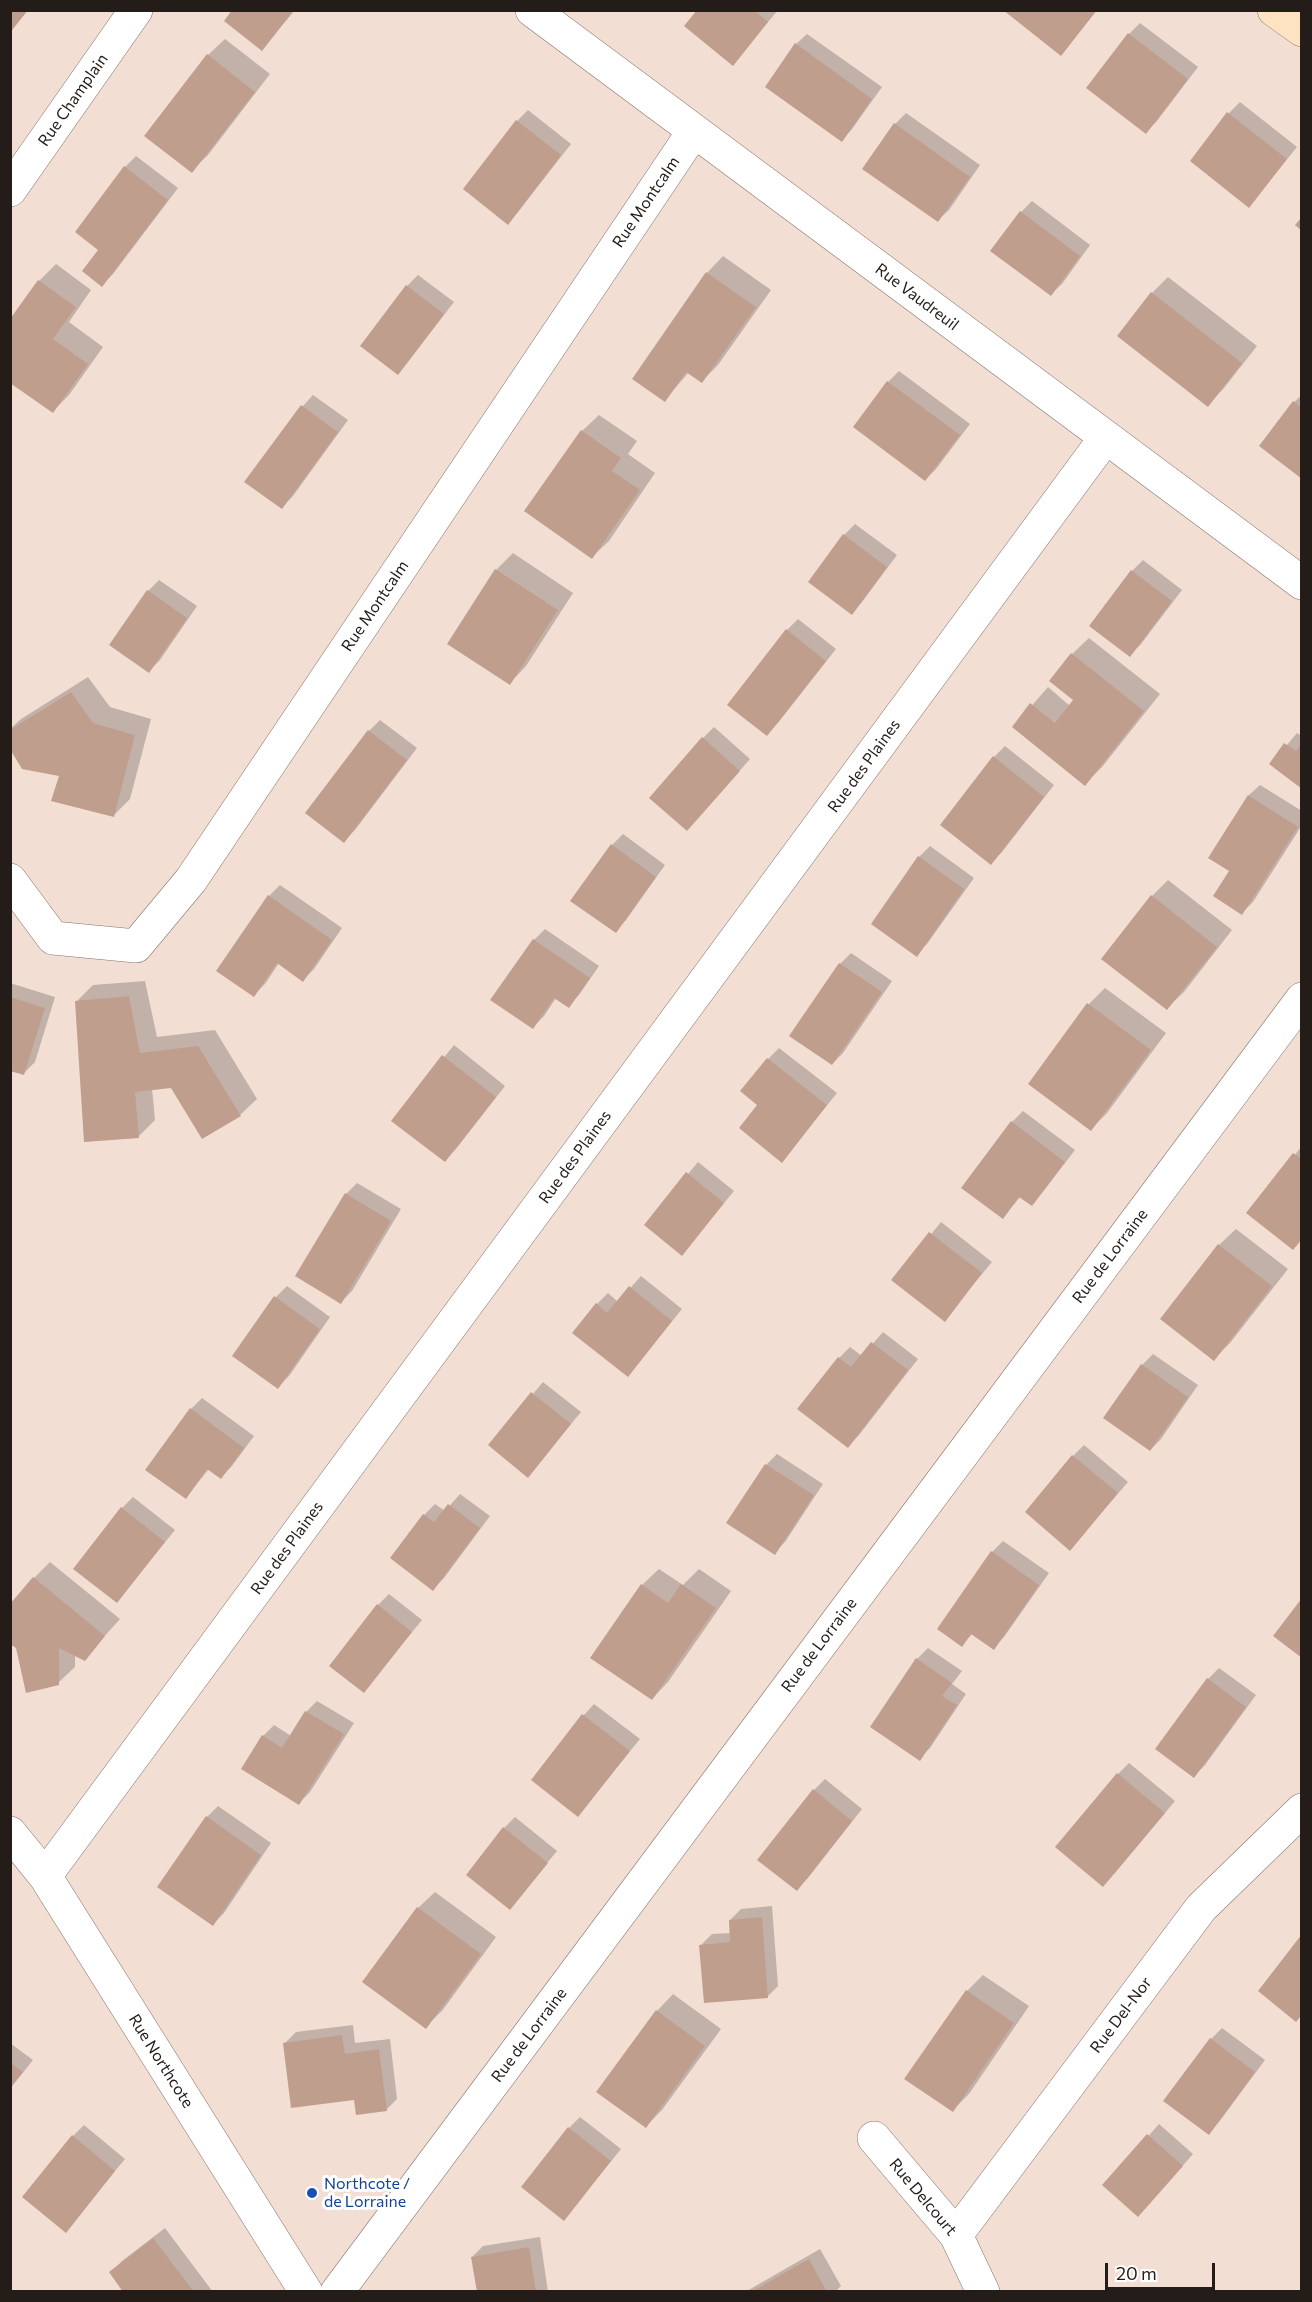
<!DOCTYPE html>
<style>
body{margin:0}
#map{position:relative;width:1312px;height:2302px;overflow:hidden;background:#f2ded3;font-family:Commissioner,sans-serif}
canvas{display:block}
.frame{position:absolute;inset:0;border:12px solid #231c18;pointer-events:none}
.scale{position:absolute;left:1105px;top:2263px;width:110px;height:27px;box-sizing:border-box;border:3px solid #231c18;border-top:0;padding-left:8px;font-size:18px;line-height:21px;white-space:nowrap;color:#231c18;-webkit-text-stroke:4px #fff;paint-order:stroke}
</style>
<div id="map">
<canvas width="1312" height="2302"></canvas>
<div class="frame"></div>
<div class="scale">20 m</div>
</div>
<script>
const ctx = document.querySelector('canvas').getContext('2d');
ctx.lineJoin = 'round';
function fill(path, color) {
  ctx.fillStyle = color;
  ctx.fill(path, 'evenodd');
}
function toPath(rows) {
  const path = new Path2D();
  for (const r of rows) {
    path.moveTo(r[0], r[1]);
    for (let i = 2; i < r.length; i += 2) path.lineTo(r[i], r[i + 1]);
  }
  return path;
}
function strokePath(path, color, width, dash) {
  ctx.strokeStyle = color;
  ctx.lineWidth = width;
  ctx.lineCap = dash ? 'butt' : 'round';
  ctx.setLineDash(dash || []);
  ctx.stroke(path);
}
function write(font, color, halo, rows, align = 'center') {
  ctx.font = font + ' Commissioner,sans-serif';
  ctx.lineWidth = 6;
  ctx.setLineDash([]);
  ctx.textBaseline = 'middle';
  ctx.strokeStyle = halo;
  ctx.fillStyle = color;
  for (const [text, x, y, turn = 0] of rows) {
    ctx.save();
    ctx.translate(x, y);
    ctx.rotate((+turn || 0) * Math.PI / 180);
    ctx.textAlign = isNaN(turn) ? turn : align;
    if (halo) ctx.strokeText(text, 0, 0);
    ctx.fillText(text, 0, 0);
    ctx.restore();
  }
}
const shadow = toPath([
 [10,10,28,10,10,33],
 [234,10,295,10,262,49],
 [699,10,778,10,733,64],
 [1005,10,1097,10,1061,54],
 [1140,23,1198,67,1157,121,1146,132,1088,88,1129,34],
 [807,34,882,87,852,129,842,140,796,44],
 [225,39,270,74,208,155,191,171,208,55],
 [1240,102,1297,147,1249,206,1229,113],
 [528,110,571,144,518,212,507,223,517,121],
 [906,113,980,165,949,210,938,220,864,169,895,124],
 [136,156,178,188,113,274,102,285,100,250,125,167],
 [1032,201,1090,245,1062,284,1051,294,1021,212],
 [723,256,771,290,718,365,702,381,689,372,665,400,634,378,707,273],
 [56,264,91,290,69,322,103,347,69,395,53,411,10,321,39,281],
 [418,275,454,302,408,362,398,373,362,346,407,286],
 [1168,277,1257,346,1224,388,1208,405,1152,293],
 [899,371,970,424,936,469,925,480,888,382],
 [313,395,348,420,293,496,282,507,246,482,303,406],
 [1302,395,1302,477,1294,402],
 [599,415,637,441,628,454,655,473,609,541,592,557,582,431],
 [855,524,897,555,862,602,852,613,844,535],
 [513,553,573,593,526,666,510,683,496,570],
 [1143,560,1182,590,1141,644,1130,655,1132,571],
 [159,580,197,606,160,660,149,671,148,591],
 [798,619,836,649,778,723,767,734,787,630],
 [1089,638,1160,694,1102,767,1085,784,1014,726,1048,687,1070,706,1075,699,1072,654],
 [88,677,110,707,151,719,130,799,114,815,61,775,10,746,10,729,21,719],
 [380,720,417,748,355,830,344,841,307,813,369,731],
 [714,727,750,759,698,818,703,738],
 [1297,733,1302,736,1302,787,1271,764],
 [1005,746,1054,785,1002,852,991,863,994,757],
 [1260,785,1302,811,1302,825,1253,902,1242,913,1231,871,1210,857,1249,795],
 [623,834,665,865,626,920,615,931,612,845],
 [930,846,974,878,927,944,916,955,919,857],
 [1168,880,1232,930,1184,992,1167,1008,1152,896],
 [280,885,342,928,314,969,303,980,279,963,265,984,254,995,269,896],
 [545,929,599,966,579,995,568,1006,556,998,544,1016,533,1027,493,1000,534,940],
 [851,953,892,981,843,1053,832,1064,791,1035,840,964],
 [145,981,157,1037,215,1030,257,1099,240,1115,171,1086,152,1088,155,1120,138,1137,76,1002,93,985],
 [10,983,55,997,35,1062,24,1073,10,1069],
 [1105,988,1166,1033,1107,1113,1091,1129,1030,1084,1089,1004],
 [454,1045,505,1086,456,1149,445,1160,393,1120],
 [779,1048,837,1093,782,1161,759,1104,768,1059],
 [1023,1111,1075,1150,1042,1193,1031,1204,1021,1196,1003,1217,1012,1122],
 [1302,1146,1302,1239,1248,1213],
 [698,1162,734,1191,682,1254,646,1225],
 [357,1183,401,1209,352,1291,341,1302,346,1194],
 [941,1222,992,1262,944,1320,894,1280],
 [1236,1229,1288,1269,1230,1343,1214,1359,1162,1319,1219,1245],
 [641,1276,682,1309,628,1376,597,1304,608,1293,618,1302],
 [287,1286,330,1317,289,1376,278,1387,234,1356,276,1297],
 [883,1332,918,1359,859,1435,848,1446,839,1358,850,1347,862,1356],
 [1153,1354,1198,1385,1161,1439,1150,1450,1105,1418,1142,1365],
 [543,1382,581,1412,528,1476,490,1445],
 [202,1398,254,1436,232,1466,221,1477,209,1469,186,1497,191,1409],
 [1084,1445,1128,1482,1070,1549,1073,1456],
 [777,1454,823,1484,785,1542,774,1553,766,1465],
 [460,1494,490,1516,444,1578,433,1589,424,1515,435,1504,445,1511],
 [133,1497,175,1530,117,1601,122,1508],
 [1003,1541,1049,1573,1004,1637,993,1648,973,1633,962,1645,992,1552],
 [50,1562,120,1619,84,1659,75,1654,75,1667,58,1683,34,1578],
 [659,1569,683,1585,699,1569,731,1591,668,1682,652,1699,642,1585],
 [389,1594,422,1620,364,1691,378,1605],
 [928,1648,962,1671,952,1684,966,1694,930,1748,919,1759,917,1659],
 [1219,1668,1256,1695,1205,1765,1194,1776,1157,1749,1208,1679],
 [317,1701,354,1723,310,1792,299,1803,263,1736,274,1725,291,1736,306,1712],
 [594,1704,640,1739,578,1815,533,1780,584,1715],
 [1129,1763,1175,1801,1114,1874,1118,1774],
 [825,1779,862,1809,808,1878,797,1889,814,1790],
 [218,1806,271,1843,224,1913,213,1924,207,1817],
 [515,1817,557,1851,510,1908,504,1828],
 [435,1892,496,1937,442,2011,425,2027,418,1908],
 [772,1906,778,1986,767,1997,701,1945,712,1934,731,1933,730,1920,741,1909],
 [983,1975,1029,2006,969,2094,953,2110,967,1991],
 [673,1994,721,2029,662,2110,646,2126,657,2011],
 [353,2025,355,2043,390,2039,397,2099,386,2110,355,2098,285,2043,296,2032],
 [1222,2028,1265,2060,1219,2122,1208,2133,1211,2039],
 [10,2043,33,2060,10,2089],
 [580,2117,621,2149,564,2219,569,2128],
 [1159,2124,1193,2154,1149,2204,1105,2185],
 [84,2125,125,2159,65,2231,73,2136],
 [165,2228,213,2292,125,2292,111,2272,122,2261],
 [540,2237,548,2292,478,2292,472,2257,483,2246],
 [820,2249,841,2286,835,2292,745,2292]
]);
const building = toPath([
 [10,10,28,10,10,32],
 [232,10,294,10,262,51,224,21],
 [697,10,754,10,768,22,733,66,684,26],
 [1003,10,1097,10,1061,56],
 [1128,33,1188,79,1146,134,1086,88],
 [795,43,872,99,842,142,765,87],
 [207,54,255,92,192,173,144,136],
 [1227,112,1287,159,1249,208,1190,161],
 [516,120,561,155,508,225,463,189],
 [894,123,970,177,938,222,862,169],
 [124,166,168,200,102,287,82,271,98,250,75,232],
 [1020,211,1080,256,1051,296,990,251],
 [1302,217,1302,231,1295,225],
 [706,272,756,307,702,383,686,372,665,402,632,379],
 [38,280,76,307,53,339,88,364,53,413,10,383,10,319],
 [406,285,444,314,398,375,360,346],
 [1151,292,1242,363,1208,407,1117,336],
 [887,381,960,435,925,481,853,427],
 [1293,401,1302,408,1302,479,1259,446],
 [301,405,338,432,282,509,244,482],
 [581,430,621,458,612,471,640,490,592,559,524,511],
 [843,534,887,567,852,615,808,582],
 [495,569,558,610,510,685,447,644],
 [1131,570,1172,601,1130,657,1089,626],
 [147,590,187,618,149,673,109,645],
 [786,629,826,661,767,736,727,705],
 [1071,653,1144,711,1085,786,1012,727,1030,703,1055,723,1073,700,1049,681],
 [71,692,93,723,135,735,114,817,51,801,59,776,22,769,10,749,10,730],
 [368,730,407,760,344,843,305,813],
 [702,737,740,771,687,831,649,798],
 [1284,743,1296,751,1302,744,1302,789,1269,764],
 [993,756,1044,797,991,865,940,825],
 [1248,795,1298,827,1242,915,1213,896,1229,871,1208,858],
 [611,844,656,877,616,933,570,901],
 [918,856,964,889,917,957,871,924],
 [268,895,332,940,303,982,277,963,254,997,216,971],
 [1151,895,1217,947,1167,1010,1101,959],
 [533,939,590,978,569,1008,554,998,533,1029,490,1000],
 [839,963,882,992,832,1065,789,1036],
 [129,996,140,1053,198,1046,241,1116,202,1139,171,1088,135,1092,139,1138,84,1142,75,1001],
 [10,997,45,1008,24,1075,10,1071],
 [1087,1003,1151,1050,1091,1131,1028,1084],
 [442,1055,496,1097,445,1162,391,1121],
 [767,1058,827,1105,782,1163,739,1128,757,1105,740,1091],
 [1011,1121,1065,1162,1032,1206,1019,1197,1003,1219,961,1188],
 [1293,1153,1302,1159,1302,1239,1293,1250,1246,1213],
 [686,1172,724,1203,682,1256,644,1225],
 [345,1193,391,1221,341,1304,295,1276],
 [929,1232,982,1273,945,1322,891,1280],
 [1218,1244,1272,1286,1214,1361,1160,1319],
 [629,1286,672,1321,628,1377,572,1333,596,1303,607,1313],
 [274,1296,320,1329,278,1389,232,1356],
 [871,1342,908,1370,848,1448,797,1409,838,1357,851,1367],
 [1141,1364,1188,1397,1150,1451,1103,1418],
 [531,1392,571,1424,528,1478,488,1445],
 [190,1408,244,1448,221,1479,207,1469,186,1499,145,1470],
 [1072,1455,1118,1493,1070,1551,1025,1512],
 [765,1464,814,1495,775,1555,726,1523],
 [448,1504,480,1528,433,1591,390,1558,423,1514,434,1522],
 [121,1507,165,1542,117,1603,73,1569],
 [991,1551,1039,1585,994,1650,971,1634,962,1647,937,1629],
 [33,1577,105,1636,85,1661,59,1648,59,1685,26,1693,16,1648,10,1644,10,1604],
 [641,1584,668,1603,681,1584,716,1608,652,1700,590,1658],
 [1302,1598,1302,1658,1273,1636],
 [377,1604,412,1632,364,1693,329,1666],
 [916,1658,952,1683,942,1696,957,1705,920,1761,870,1727],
 [1207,1678,1246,1707,1194,1778,1155,1749],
 [305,1711,344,1734,299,1805,241,1769,262,1735,282,1748],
 [582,1714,630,1751,578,1817,531,1780],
 [1117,1773,1165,1813,1103,1887,1055,1847],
 [813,1789,852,1821,797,1891,757,1860],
 [206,1816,261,1855,213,1926,157,1887],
 [503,1827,548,1863,510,1910,466,1875],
 [417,1907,481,1954,426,2029,362,1982],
 [762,1917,768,1998,704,2003,699,1945,730,1942,729,1920],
 [1302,1934,1302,2015,1296,2022,1258,1991],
 [966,1990,1014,2023,953,2112,904,2079],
 [656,2010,705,2046,646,2128,596,2092],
 [342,2035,345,2054,379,2049,387,2111,356,2115,354,2100,291,2108,283,2043],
 [1210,2038,1255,2072,1209,2135,1163,2101],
 [10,2062,23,2072,10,2088],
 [568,2127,611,2161,564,2221,521,2187],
 [1147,2134,1183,2166,1138,2217,1102,2185],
 [72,2135,115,2171,66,2233,22,2197],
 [153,2238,194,2292,123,2292,109,2272],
 [529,2247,536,2292,477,2292,471,2257],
 [809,2259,827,2292,751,2292]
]);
const street = toPath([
 [532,10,1302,583],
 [10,190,136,10],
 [10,880,53,938,136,946,191,880,694,131],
 [10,1833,45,1876,306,2292],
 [45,1876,1106,437],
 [874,2138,956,2235,983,2292],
 [956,2235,1201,1908,1302,1810],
 [337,2292,1302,999]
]);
const secondary = toPath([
 [1274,10,1302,30]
]);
const markers = [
 [312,2193,6,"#1a4fb4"]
];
const streetNames = [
 ["Rue Champlain",73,100,-55],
 ["Rue Montcalm",646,202,-56],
 ["Rue Vaudreuil",917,297,37],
 ["Rue Montcalm",375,606,-56],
 ["Rue des Plaines",864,766,-54],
 ["Rue des Plaines",575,1157,-54],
 ["Rue de Lorraine",1110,1256,-53],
 ["Rue des Plaines",287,1548,-54],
 ["Rue de Lorraine",819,1645,-53],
 ["Rue Del-Nor",1121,2015,-53],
 ["Rue de Lorraine",529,2035,-53],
 ["Rue Northcote",161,2061,58],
 ["Rue Delcourt",923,2197,50]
];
const transitNames = [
 ["Northcote /",324,2184],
 ["de Lorraine",324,2202]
];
fill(shadow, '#0003');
fill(building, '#bf9e8d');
strokePath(street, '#85736a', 34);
strokePath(secondary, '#85736a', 34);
strokePath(street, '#fff', 33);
strokePath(secondary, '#fee3c2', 33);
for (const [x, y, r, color] of markers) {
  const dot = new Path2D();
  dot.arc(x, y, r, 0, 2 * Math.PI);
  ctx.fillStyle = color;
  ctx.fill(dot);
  strokePath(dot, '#fff', 2);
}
write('16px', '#231c18', '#fff', streetNames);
write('16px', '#164399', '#fff', transitNames, 'left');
</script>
